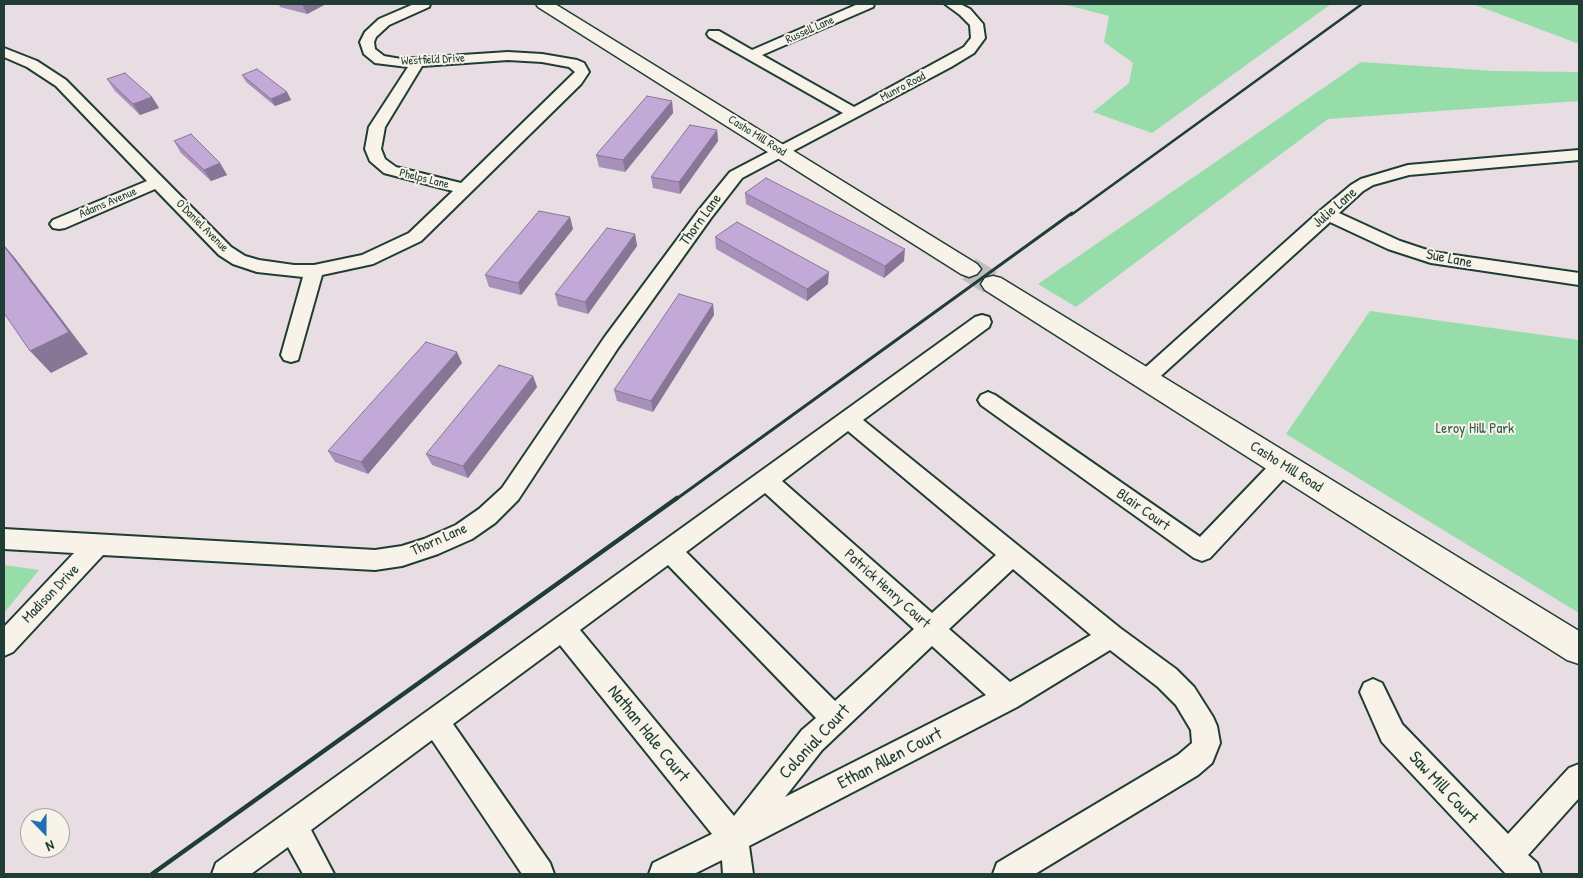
<!DOCTYPE html>
<style>
body{margin:0}
#map{position:relative;width:1583px;height:878px;overflow:hidden;background:#e7dde3;font-family:"Patrick Hand",sans-serif}
canvas{display:block}
.frame{position:absolute;inset:0;border:5px solid #1f3d34;pointer-events:none}
.north{position:absolute;left:20px;top:808px;width:50px;height:50px;box-sizing:border-box;background:#f7f3e8;border:1px solid #a1aaa0;border-radius:50%;rotate:158deg;font-size:14px;font-weight:700;line-height:20px;text-align:center;color:#1f3d34}
.north::after{content:'';display:block;margin:auto;width:18px;height:22px;background:#1f6fb2;clip-path:polygon(50% 0,100% 100%,50% 72%,0 100%)}
</style>
<div id="map">
<canvas width="1583" height="878"></canvas>
<div class="frame"></div>
<div class="north">N</div>
</div>
<script>
const ctx = document.querySelector('canvas').getContext('2d');
ctx.lineJoin = 'round';
function fill(path, color) {
  ctx.fillStyle = color;
  ctx.fill(path, 'evenodd');
}
function toPath(rows) {
  const path = new Path2D();
  for (const r of rows) {
    path.moveTo(r[0], r[1]);
    for (let i = 2; i < r.length; i += 2) path.lineTo(r[i], r[i + 1]);
  }
  return path;
}
function strokePath(path, color, width, dash) {
  ctx.strokeStyle = color;
  ctx.lineWidth = width;
  ctx.lineCap = dash ? 'butt' : 'round';
  ctx.setLineDash(dash || []);
  ctx.stroke(path);
}
function write(font, color, halo, rows, align = 'center') {
  ctx.font = font + ' "Patrick Hand",sans-serif';
  ctx.lineWidth = 4;
  ctx.setLineDash([]);
  ctx.textBaseline = 'middle';
  ctx.strokeStyle = halo;
  ctx.fillStyle = color;
  for (const [text, x, y, turn = 0] of rows) {
    ctx.save();
    ctx.translate(x, y);
    ctx.rotate((+turn || 0) * Math.PI / 180);
    ctx.textAlign = isNaN(turn) ? turn : align;
    if (halo) ctx.strokeText(text, 0, 0);
    ctx.fillText(text, 0, 0);
    ctx.restore();
  }
}
const green = toPath([
 [1063,4,1331,4,1152,133,1093,112,1129,83,1133,63,1104,42,1109,16],
 [1473,4,1579,4,1579,44],
 [1361,62,1494,71,1579,72,1579,101,1328,119,1076,307,1038,284],
 [1370,311,1579,340,1579,613,1286,434],
 [4,565,39,570,4,613]
]);
const secondaryTunnel = toPath([
 [969,269,993,284]
]);
const street = toPath([
 [414,4,430,4,429,7,389,25,376,37,374,42,375,49,384,56,401,59,508,52,542,54,577,60,584,63,589,72,581,84,421,241,373,264,322,275,298,360,291,362,284,360,281,355,303,277,257,272,233,264,219,255,155,189,65,228,59,229,53,228,50,224,53,220,147,181,56,86,27,67,4,57,4,48,37,61,66,80,231,247,245,256,259,260,294,265,314,265,362,255,409,233,453,191,384,173,370,161,365,149,369,127,408,67,375,63,364,54,360,42,365,32,379,19,414,4],
 [508,60,542,62,569,67,575,72,461,183,396,167,385,159,381,149,385,127,422,66,508,60],
 [858,4,874,4,873,7,762,55,854,107,964,47,971,38,970,25,960,15,945,4,960,4,970,9,983,24,985,38,974,53,951,67,742,178,711,218,618,348,518,500,495,523,472,539,438,554,402,566,375,570,103,555,13,652,4,656,4,627,74,553,4,549,4,529,375,550,402,546,424,539,456,525,479,509,502,488,604,338,699,210,730,172,843,113,709,37,707,34,709,31,719,31,752,50,858,4],
 [1579,150,1579,160,1409,175,1373,185,1363,191,1339,213,1400,241,1433,252,1579,273,1579,285,1431,263,1388,249,1330,222,1152,384,1145,386,1138,384,1135,379,1138,374,1321,210,1351,185,1361,179,1408,165,1579,150],
 [982,315,989,317,991,322,989,327,863,420,1120,628,1176,669,1194,687,1213,717,1217,726,1220,743,1212,763,1198,775,1035,874,993,874,997,863,1178,755,1192,743,1191,730,1176,705,1158,687,1110,650,1017,707,749,846,753,874,723,874,722,860,694,874,649,874,653,863,712,834,560,645,453,724,550,863,554,874,522,874,432,740,311,830,334,874,303,874,288,847,251,874,212,874,216,863,975,317,982,315],
 [848,431,996,555,932,613,782,481,848,431],
 [765,493,914,629,835,701,686,552,765,493],
 [668,565,816,718,802,730,734,816,580,630,668,565],
 [1013,569,1091,635,1010,682,949,629,1013,569],
 [932,646,986,695,785,797,822,750,932,646],
 [988,392,995,395,1200,537,1275,459,1283,456,1291,459,1294,465,1291,471,1210,558,1202,561,1194,558,981,405,978,400,981,395,988,392],
 [1373,679,1382,683,1402,724,1508,834,1569,768,1579,764,1579,798,1528,855,1537,863,1541,874,1506,874,1382,742,1360,692,1364,683,1373,679]
]);
const secondary = toPath([
 [536,4,555,4,977,264,981,269,977,274,969,277,961,274,538,7,536,4],
 [993,276,1001,278,1579,631,1579,664,1567,660,985,290,981,284,985,278,993,276]
]);
const railFar2 = toPath([
 [1071,215,1362,4]
]);
const railFar1 = toPath([
 [675,500,1072,213]
]);
const rail = toPath([
 [152,874,677,498]
]);
const wall = toPath([
 [279,4,326,4,307,14,280,7],
 [242,75,287,92,291,100,275,106,246,82],
 [107,79,152,97,159,108,140,115,115,91],
 [672,101,673,113,625,172,599,167,596,155],
 [717,130,718,141,680,194,653,188,651,177],
 [174,141,220,163,227,175,211,181,181,153],
 [745,193,904,261,884,278,746,204],
 [570,217,573,229,521,295,489,287,485,275],
 [635,234,637,246,588,314,558,306,555,294],
 [715,237,828,284,807,301,716,249],
 [713,304,714,315,653,412,617,401,614,390],
 [462,363,368,474,335,462,328,451],
 [533,376,537,387,468,478,432,465,426,454]
]);
const shadedWall = toPath([
 [302,4,326,4,307,14],
 [287,92,291,100,275,106,271,99],
 [152,97,159,108,140,115,133,104],
 [672,101,673,113,625,172,623,160],
 [717,130,718,141,680,194,679,182],
 [220,163,227,175,211,181,204,170],
 [570,217,573,229,521,295,518,283],
 [635,234,637,246,588,314,585,302],
 [4,245,15,258,88,354,51,373,30,351],
 [905,249,904,261,884,278,885,266],
 [829,272,828,284,807,301,807,289],
 [713,304,714,315,653,412,651,401],
 [457,352,462,363,368,474,361,462],
 [533,376,537,387,468,478,463,466]
]);
const building = toPath([
 [257,69,287,92,271,99,242,75,257,69],
 [125,73,152,97,133,104,107,79,125,73],
 [647,96,672,101,623,160,596,155,647,96],
 [690,125,717,130,679,182,651,177,690,125],
 [191,134,220,163,204,170,174,141,191,134],
 [766,178,905,249,885,266,745,193,766,178],
 [539,211,570,217,518,283,485,275,539,211],
 [737,222,829,272,807,289,715,237,737,222],
 [607,228,635,234,585,302,555,294,607,228],
 [4,246,69,332,30,351,4,313,4,246],
 [679,294,713,304,651,401,614,390,679,294],
 [426,342,457,352,361,462,328,451,426,342],
 [499,365,533,376,463,466,426,454,499,365]
]);
const farStreetnames = [
 ["Russell Lane",810,30,-24],
 ["Westfield Drive",433,60,-3],
 ["Munro Road",903,87,-28],
 ["Casho Mill Road",757,136,32],
 ["Phelps Lane",424,179,14],
 ["Adams Avenue",108,203,-23],
 ["O'Daniel Avenue",202,226,45]
];
const streetNames = [
 ["Julie Lane",1335,208,-41],
 ["Thorn Lane",701,220,-54],
 ["Sue Lane",1449,259,11],
 ["Casho Mill Road",1286,467,32],
 ["Blair Court",1143,510,35],
 ["Thorn Lane",439,540,-24],
 ["Patrick Henry Court",887,589,42],
 ["Madison Drive",51,594,-46]
];
const parkNames = [
 ["Leroy Hill Park",1475,429]
];
const nearStreetnames = [
 ["Nathan Hale Court",648,734,51],
 ["Colonial Court",815,742,-47],
 ["Ethan Allen Court",890,759,-27],
 ["Saw Mill Court",1443,788,47]
];
fill(green, '#97ddaa');
strokePath(secondaryTunnel, '#bfbdc0', 25, [25, 12]);
strokePath(street, '#1f3d34', 4);
strokePath(secondary, '#1f3d34', 3);
fill(street, '#f7f3e8');
fill(secondary, '#f7f3e8');
strokePath(railFar2, '#1f3d34', 2.5);
strokePath(railFar1, '#1f3d34', 3);
strokePath(rail, '#1f3d34', 4.5);
fill(wall, '#a891b9');
fill(shadedWall, '#887696');
fill(building, '#c3a9d7');
strokePath(building, '#887696', 1);
write('12px', '#1f3d34', '#f7f3e8', farStreetnames);
write('15px', '#1f3d34', '#f7f3e8', streetNames);
write('15px', '#375d4c', '#f7f3e8', parkNames);
write('18px', '#1f3d34', '#f7f3e8', nearStreetnames);
</script>
